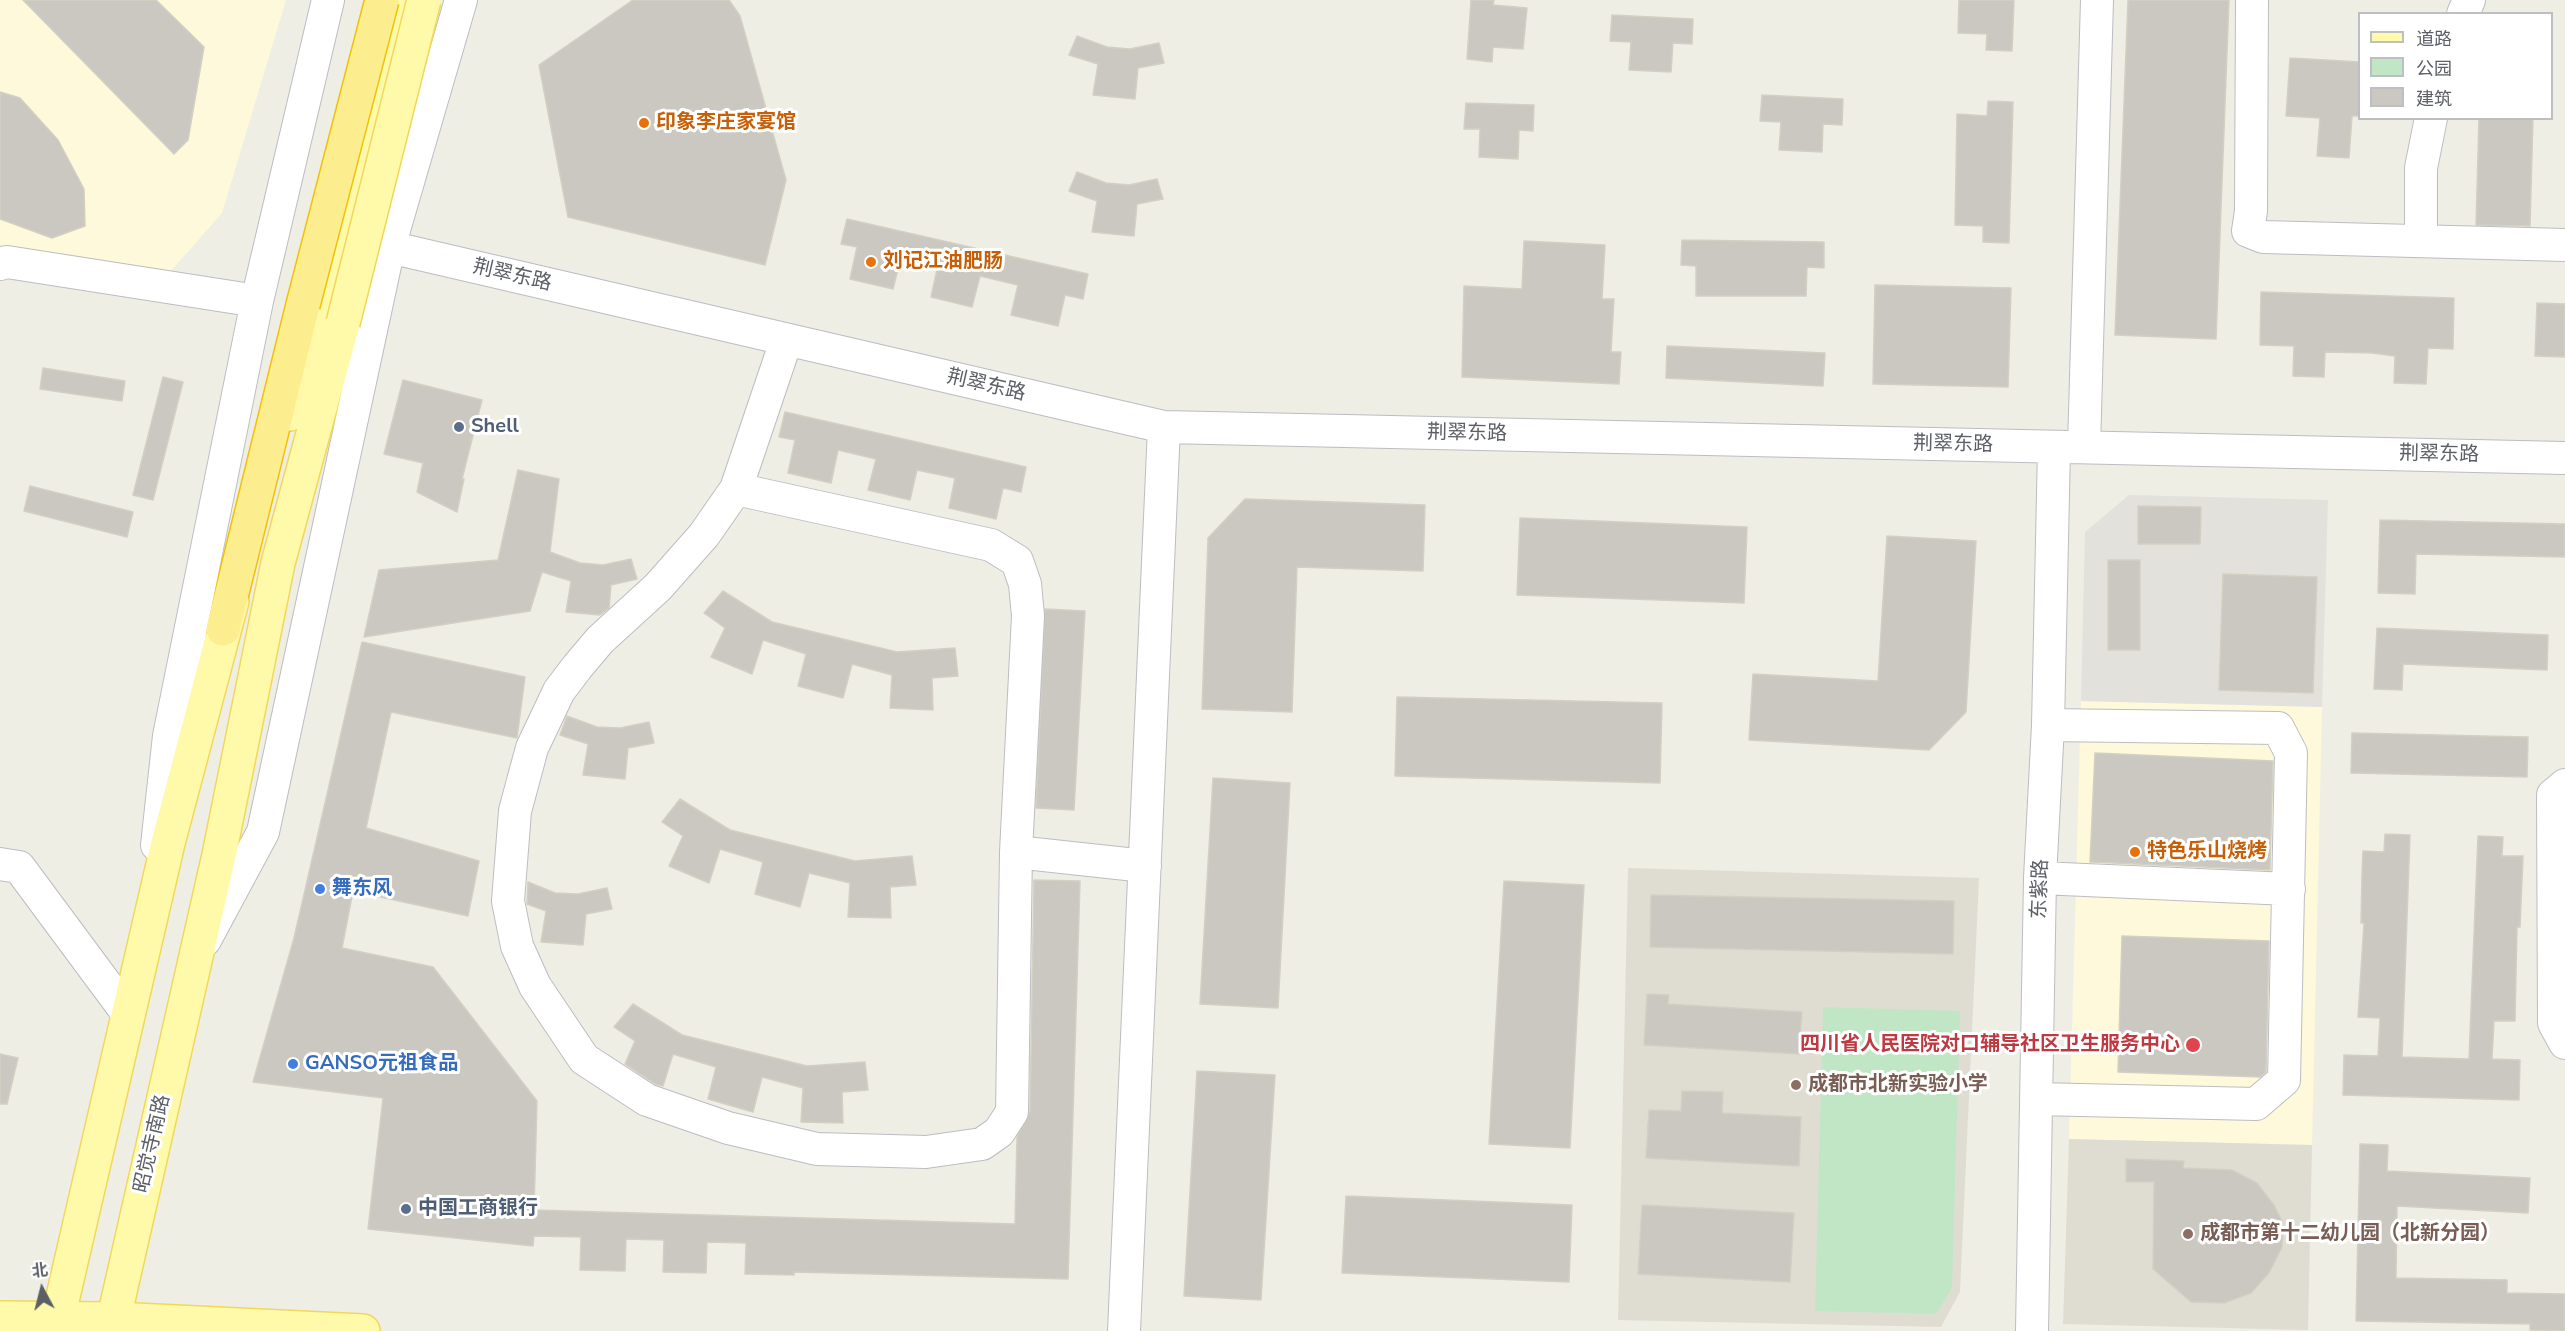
<!DOCTYPE html>
<meta charset="utf-8">
<style>
body{margin:0}
#map{position:relative;width:2565px;height:1331px;overflow:hidden;background:#efeee4;font-family:"Nunito Sans","Noto Sans SC",sans-serif}
canvas{display:block}
.legend{position:absolute;left:2358px;top:12px;width:195px;height:108px;box-sizing:border-box;background:#fff;border:2px solid #bebfc1;margin:0;padding:8px 10px;list-style:none;font-size:18px;color:#5c5f65}
.legend li{display:flex;align-items:center;gap:12px;height:30px}
.legend b{width:30px;border:2px solid #bebfc1}
.north{position:absolute;left:12px;top:1259px;width:60px;height:60px;-webkit-text-stroke:4px #fff;paint-order:stroke;rotate:353deg;font-size:16px;font-weight:700;line-height:24px;text-align:center;color:#5c5f65}
.north::after{content:'';display:block;margin:auto;width:21px;height:27px;background:#5c5f65;clip-path:polygon(50% 0,100% 100%,50% 72%,0 100%)}
</style>
<div id="map">
<canvas width="2565" height="1331"></canvas>
<ul class="legend">
<li><b style="height:8px;background:#fffaa9"></b>道路</li>
<li><b style="height:16px;background:#c1e6c5"></b>公园</li>
<li><b style="height:16px;background:#cac8c1"></b>建筑</li>
</ul>
<div class="north">北</div>
</div>
<script>
const ctx = document.querySelector('canvas').getContext('2d');
ctx.lineJoin = 'round';
function fill(path, color) {
  ctx.fillStyle = color;
  ctx.fill(path, 'evenodd');
}
function toPath(rows) {
  const path = new Path2D();
  for (const r of rows) {
    path.moveTo(r[0], r[1]);
    for (let i = 2; i < r.length; i += 2) path.lineTo(r[i], r[i + 1]);
  }
  return path;
}
function strokePath(path, color, width, dash) {
  ctx.strokeStyle = color;
  ctx.lineWidth = width;
  ctx.lineCap = dash ? 'butt' : 'round';
  ctx.setLineDash(dash || []);
  ctx.stroke(path);
}
function write(font, color, halo, rows, align = 'center') {
  ctx.font = font + ' "Nunito Sans","Noto Sans SC",sans-serif';
  ctx.lineWidth = 6;
  ctx.setLineDash([]);
  ctx.textBaseline = 'middle';
  ctx.strokeStyle = halo;
  ctx.fillStyle = color;
  for (const [text, x, y, turn = 0] of rows) {
    ctx.save();
    ctx.translate(x, y);
    ctx.rotate((+turn || 0) * Math.PI / 180);
    ctx.textAlign = isNaN(turn) ? turn : align;
    if (halo) ctx.strokeText(text, 0, 0);
    ctx.fillText(text, 0, 0);
    ctx.restore();
  }
}
const commercial = toPath([
 [0,0,286,0,222,213,171,271,0,245],
 [2081,701,2322,707,2312,1145,2069,1139]
]);
const industrial = toPath([
 [2129,495,2328,500,2322,707,2081,701,2085,532]
]);
const education = toPath([
 [1628,868,1979,878,1960,1292,1941,1327,1618,1320],
 [2069,1139,2312,1145,2308,1330,2063,1324]
]);
const green = toPath([
 [1823,1007,1960,1011,1952,1288,1936,1314,1815,1311]
]);
const building = toPath([
 [23,0,156,0,204,47,188,140,174,154,23,0],
 [633,0,729,0,740,16,786,180,765,265,568,217,539,65,633,0],
 [1471,0,1494,0,1493,5,1527,8,1523,49,1493,47,1492,62,1467,59,1471,0],
 [1959,0,2014,0,2012,51,1986,50,1987,34,1958,33,1959,0],
 [2128,0,2229,0,2216,339,2115,335,2128,0],
 [1612,15,1693,19,1692,44,1673,43,1671,72,1629,70,1631,42,1610,41,1612,15],
 [1077,36,1107,47,1130,49,1159,43,1164,63,1138,68,1135,99,1093,95,1098,64,1069,55,1077,36],
 [2290,58,2360,62,2360,116,2352,116,2349,158,2317,156,2320,118,2286,116,2290,58],
 [0,92,20,98,58,140,84,189,85,226,52,238,0,219,0,92],
 [1762,95,1843,99,1842,125,1823,124,1822,152,1779,150,1781,122,1760,121,1762,95],
 [1988,101,2013,102,2009,243,1983,242,1983,226,1955,225,1957,114,1987,116,1988,101],
 [1466,103,1534,105,1533,131,1519,130,1518,159,1479,157,1480,129,1464,129,1466,103],
 [2479,118,2533,118,2530,226,2476,225,2479,118],
 [1077,172,1106,183,1129,185,1157,179,1163,199,1137,204,1134,236,1092,232,1097,201,1069,191,1077,172],
 [847,219,1088,274,1083,299,1065,295,1058,326,1011,315,1018,285,980,276,972,307,931,297,938,265,901,257,893,289,850,279,857,247,841,244,847,219],
 [1682,240,1824,242,1824,268,1807,267,1806,296,1696,296,1696,266,1681,265,1682,240],
 [1524,241,1605,245,1602,299,1614,299,1611,352,1621,352,1619,384,1462,377,1464,286,1522,289,1524,241],
 [1875,285,2011,288,2008,387,1873,384,1875,285],
 [2261,292,2454,298,2453,349,2428,348,2426,384,2394,383,2395,356,2372,353,2325,352,2324,377,2293,376,2294,346,2260,345,2261,292],
 [2537,303,2565,304,2565,357,2535,356,2537,303],
 [1667,346,1825,353,1823,386,1666,378,1667,346],
 [43,368,125,381,122,401,40,389,43,368],
 [163,377,183,382,153,500,133,495,163,377],
 [403,380,482,400,462,479,464,479,457,512,417,492,423,463,384,454,403,380],
 [785,412,1026,467,1021,492,1003,488,996,519,949,508,955,478,917,470,910,500,868,490,876,459,838,450,831,483,788,473,795,440,779,437,785,412],
 [518,470,559,479,550,552,580,563,603,565,631,559,637,579,611,585,609,608,600,615,566,612,571,581,542,572,530,611,364,637,379,570,498,560,518,470],
 [30,486,133,512,127,537,24,511,30,486],
 [1245,499,1425,505,1423,571,1297,567,1292,712,1202,709,1208,538,1245,499],
 [2138,506,2201,507,2200,544,2138,544,2138,506],
 [1520,518,1747,527,1744,603,1517,595,1520,518],
 [2380,520,2565,524,2565,557,2416,554,2415,594,2378,593,2380,520],
 [1887,536,1976,541,1966,712,1929,750,1749,740,1753,674,1878,681,1887,536],
 [2108,560,2140,560,2140,650,2108,650,2108,560],
 [2223,574,2317,577,2313,693,2219,690,2223,574],
 [723,591,772,622,897,652,955,648,958,676,932,678,933,710,890,708,892,675,852,664,843,698,798,686,806,654,763,640,752,674,711,657,725,628,704,613,723,591],
 [1045,609,1085,611,1074,810,1036,808,1045,609],
 [2377,628,2548,635,2547,670,2403,664,2402,690,2374,689,2377,628],
 [362,642,525,677,517,738,391,712,366,828,479,861,468,916,353,891,342,948,433,967,537,1101,534,1210,1015,1224,1017,1137,1030,1112,1034,880,1080,881,1068,1279,794,1272,794,1275,745,1274,746,1243,707,1242,706,1273,663,1272,664,1240,626,1239,625,1271,580,1270,581,1237,534,1236,533,1246,368,1229,383,1098,253,1082,294,938,362,642],
 [1397,697,1662,703,1660,783,1395,776,1397,697],
 [567,716,597,727,620,728,649,722,654,743,628,748,625,779,583,775,588,744,560,735,567,716],
 [2352,733,2528,737,2527,777,2351,773,2352,733],
 [2095,753,2273,761,2270,870,2090,862,2095,753],
 [1213,778,1290,783,1278,1008,1200,1004,1213,778],
 [680,799,730,830,855,861,912,856,916,885,890,887,891,918,848,917,850,883,809,873,800,907,755,894,763,862,720,849,709,883,669,866,683,836,662,822,680,799],
 [2385,834,2410,835,2402,1057,2469,1059,2478,836,2503,837,2502,856,2523,856,2520,927,2517,927,2515,1021,2494,1021,2492,1059,2520,1060,2519,1100,2343,1095,2344,1055,2378,1056,2380,1018,2358,1017,2364,923,2361,923,2362,875,2363,851,2384,852,2385,834],
 [1504,881,1584,885,1570,1148,1489,1144,1504,881],
 [528,882,555,893,578,894,607,888,612,909,586,914,583,945,541,942,546,911,527,904,528,882],
 [1651,895,1954,901,1953,954,1650,947,1651,895],
 [2122,936,2269,941,2266,1072,2260,1077,2118,1072,2122,936],
 [1647,994,1669,995,1668,1004,1802,1012,1799,1054,1644,1045,1647,994],
 [633,1004,682,1035,807,1066,865,1062,868,1090,842,1092,843,1123,801,1122,803,1088,762,1077,753,1112,708,1099,716,1067,673,1054,663,1086,655,1084,625,1064,635,1041,614,1027,633,1004],
 [0,1054,18,1058,7,1104,0,1104,0,1054],
 [1197,1071,1275,1075,1261,1300,1184,1296,1197,1071],
 [1682,1091,1723,1092,1722,1113,1801,1117,1799,1166,1646,1158,1649,1110,1681,1111,1682,1091],
 [2360,1144,2388,1145,2387,1171,2530,1178,2528,1213,2397,1206,2396,1278,2507,1280,2507,1293,2565,1294,2565,1331,2530,1330,2530,1324,2356,1321,2360,1144],
 [2126,1159,2184,1161,2183,1168,2232,1170,2257,1183,2274,1205,2283,1223,2282,1247,2269,1273,2251,1293,2224,1303,2191,1302,2153,1269,2154,1182,2126,1182,2126,1159],
 [1346,1196,1572,1205,1569,1282,1342,1273,1346,1196],
 [1642,1205,1794,1213,1790,1282,1638,1274,1642,1205]
]);
const minor = toPath([
 [2252,0,2251,211,2248,231,2263,237,2565,245],
 [2463,14,2469,0],
 [2421,241,2421,168,2431,118],
 [389,247,1164,427,2565,458],
 [0,264,7,262,257,301],
 [2084,447,2097,0],
 [736,489,991,545,1017,561,1025,584,1028,616,1016,852,1012,1112,999,1132,982,1144,926,1152,817,1149,728,1128,647,1100,584,1059,535,986,517,946,508,901,515,811,532,748,559,691,578,666,600,640,658,587,704,535,736,489,786,341],
 [2565,785,2553,795,2554,1023,2565,1043],
 [157,845,169,736,257,301,328,0],
 [1016,852,1145,866],
 [0,864,19,867,128,1014],
 [2040,878,2289,889],
 [205,940,263,832,389,247,461,0],
 [2036,1099,2256,1104,2284,1080,2291,753,2278,728,2048,725],
 [1124,1331,1164,427],
 [2032,1331,2040,878,2048,725,2054,448]
]);
const major = toPath([
 [290,414,318,326,404,0],
 [0,1318,114,1319,363,1331],
 [55,1331,168,843,232,601],
 [111,1331,219,855,278,563,343,323]
]);
const highway = toPath([
 [223,629,303,305]
]);
const majorBridge = toPath([
 [343,323,424,0]
]);
const highwayBridge = toPath([
 [303,305,382,0]
]);
const markers = [
 [644,123,6,"#e8710a"],
 [871,262,6,"#e8710a"],
 [459,427,6,"#5c6f8a"],
 [2135,852,6,"#e8710a"],
 [320,889,6,"#3f7fe0"],
 [2193,1045,8,"#e0444e"],
 [293,1064,6,"#3f7fe0"],
 [1796,1085,6,"#8d6e63"],
 [406,1209,6,"#5c6f8a"],
 [2188,1234,6,"#8d6e63"]
];
const foodNames = [
 ["印象李庄家宴馆",656,123],
 ["刘记江油肥肠",883,262],
 ["特色乐山烧烤",2147,852]
];
const streetNames = [
 ["荆翠东路",512,276,13],
 ["荆翠东路",986,386,13],
 ["荆翠东路",1467,434,1],
 ["荆翠东路",1953,445,1],
 ["荆翠东路",2439,455,1],
 ["东紫路",2041,889,-88],
 ["昭觉寺南路",153,1144,-77]
];
const serviceNames = [
 ["Shell",471,427],
 ["中国工商银行",418,1209]
];
const shopNames = [
 ["舞东风",332,889],
 ["GANSO元祖食品",305,1064]
];
const healthNames = [
 ["四川省人民医院对口辅导社区卫生服务中心",2180,1045]
];
const educationNames = [
 ["成都市北新实验小学",1808,1085],
 ["成都市第十二幼儿园（北新分园）",2200,1234]
];
fill(commercial, '#fef9da');
fill(industrial, '#e2e1dc');
fill(education, '#dfddd2');
fill(green, '#c1e6c5');
fill(building, '#cac8c1');
strokePath(building, '#d3d0c3', 1.5);
strokePath(minor, '#bcbdc3', 34);
strokePath(major, '#f1d85b', 36);
strokePath(highway, '#f2c101', 36);
strokePath(minor, '#fff', 32);
strokePath(major, '#fffaa9', 33);
strokePath(highway, '#fced8e', 33);
strokePath(majorBridge, '#f1d85b', 36, []);
strokePath(highwayBridge, '#f2c101', 36, []);
strokePath(majorBridge, '#fffaa9', 33);
strokePath(highwayBridge, '#fced8e', 33);
for (const [x, y, r, color] of markers) {
  const dot = new Path2D();
  dot.arc(x, y, r, 0, 2 * Math.PI);
  ctx.fillStyle = color;
  ctx.fill(dot);
  strokePath(dot, '#fff', 2);
}
write('bold 20px', '#c56008', '#fff', foodNames, 'left');
write('20px', '#5c5f65', '#fff', streetNames);
write('bold 20px', '#4e5e75', '#fff', serviceNames, 'left');
write('bold 20px', '#366cbe', '#fff', shopNames, 'left');
write('bold 20px', '#be3a42', '#fff', healthNames, 'right');
write('bold 20px', '#785e54', '#fff', educationNames, 'left');
</script>
